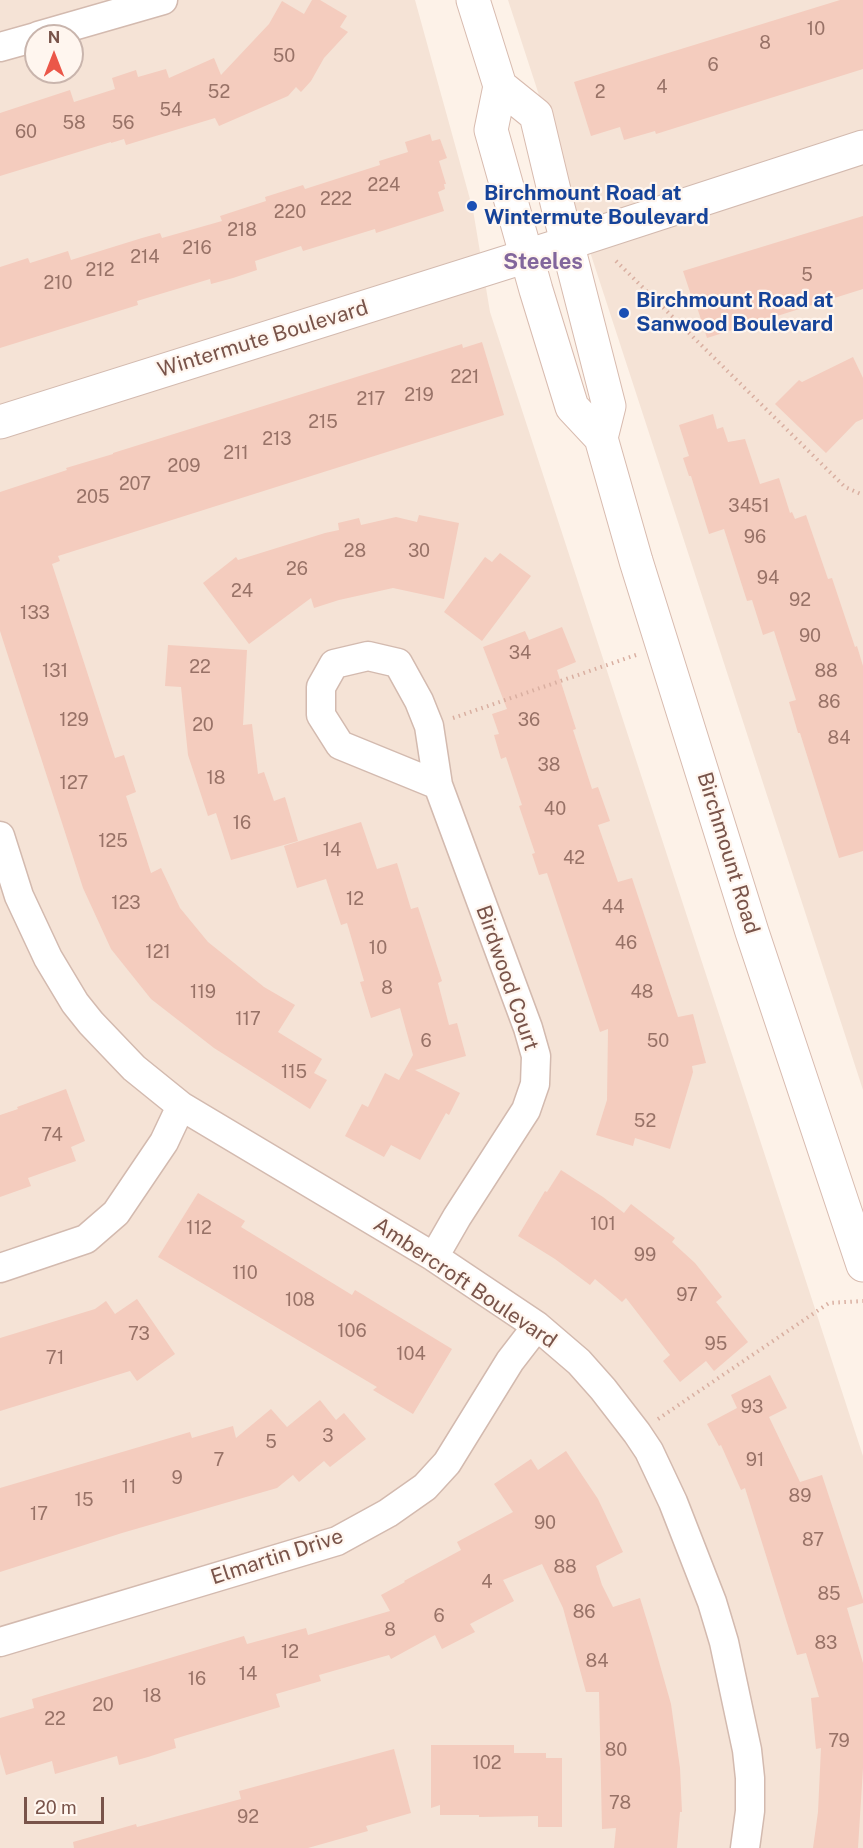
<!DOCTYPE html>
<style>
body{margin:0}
#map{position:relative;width:863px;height:1848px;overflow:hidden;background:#fdf2e8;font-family:"Public Sans",sans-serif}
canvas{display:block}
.north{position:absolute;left:24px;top:24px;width:60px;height:60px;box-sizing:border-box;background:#fff6ef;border:2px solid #c9b5ad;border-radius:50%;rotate:0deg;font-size:16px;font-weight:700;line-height:24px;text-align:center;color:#79544a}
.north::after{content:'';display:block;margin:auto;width:21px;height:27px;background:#eb5749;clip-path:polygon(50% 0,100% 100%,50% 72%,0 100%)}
.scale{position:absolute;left:24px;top:1797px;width:80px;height:27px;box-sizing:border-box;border:3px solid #79544a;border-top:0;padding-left:8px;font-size:18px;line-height:21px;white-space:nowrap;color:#79544a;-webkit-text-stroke:4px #fff6ef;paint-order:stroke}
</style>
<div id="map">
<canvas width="863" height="1848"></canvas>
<div class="north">N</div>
<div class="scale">20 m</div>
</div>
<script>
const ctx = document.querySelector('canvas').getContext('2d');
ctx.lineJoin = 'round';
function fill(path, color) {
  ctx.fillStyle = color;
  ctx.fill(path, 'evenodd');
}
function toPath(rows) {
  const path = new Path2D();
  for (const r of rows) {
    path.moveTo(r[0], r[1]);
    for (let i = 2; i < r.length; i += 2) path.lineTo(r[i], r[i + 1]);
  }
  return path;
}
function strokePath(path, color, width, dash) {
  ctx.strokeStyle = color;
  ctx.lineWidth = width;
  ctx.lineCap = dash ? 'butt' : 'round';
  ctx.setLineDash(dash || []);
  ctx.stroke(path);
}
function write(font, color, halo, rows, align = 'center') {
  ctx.font = font + ' "Public Sans",sans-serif';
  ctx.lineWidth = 4.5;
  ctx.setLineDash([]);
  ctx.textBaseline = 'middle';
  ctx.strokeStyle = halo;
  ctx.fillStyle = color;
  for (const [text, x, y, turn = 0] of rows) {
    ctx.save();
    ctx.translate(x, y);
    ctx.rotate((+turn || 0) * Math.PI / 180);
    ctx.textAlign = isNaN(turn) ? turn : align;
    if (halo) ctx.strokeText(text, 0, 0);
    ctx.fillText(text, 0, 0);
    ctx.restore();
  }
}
const residential = toPath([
 [0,0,415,0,473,210,490,312,863,1456,863,1848,0,1848],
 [36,36,72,36,72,72,36,72],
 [508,0,863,0,863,1090]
]);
const building = toPath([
 [312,0,320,0,347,16,340,27,348,32,324,58,311,81,301,92,296,87,288,96,219,126,215,118,126,145,124,139,111,143,111,142,0,176,0,113,70,90,74,102,115,89,112,78,136,70,138,77,166,69,169,78,214,58,221,75,269,24,282,1,304,14],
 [840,0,863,0,863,69,656,134,655,131,624,140,620,127,591,136,574,82],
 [430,134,432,141,440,139,447,158,439,161,446,184,444,184,445,189,438,192,444,211,376,233,375,229,303,251,301,246,255,261,257,270,233,278,211,284,210,279,190,285,137,301,138,305,0,348,0,267,28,258,30,263,68,251,71,260,142,238,160,233,162,238,222,221,220,216,266,201,265,197,303,185,305,189,380,165,379,161,408,152,405,142],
 [863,216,863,289,707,338,694,298,692,298,683,271],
 [482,342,504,415,58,556,60,561,52,564,115,758,124,755,136,792,126,796,151,873,161,868,180,908,208,942,264,987,295,1005,278,1032,322,1059,314,1073,327,1080,310,1109,214,1048,151,999,111,949,83,888,0,631,0,492,67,470,66,468,113,454,113,453,462,344,463,348],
 [853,357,863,378,863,419,856,422,826,453,775,404,799,380,802,382],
 [713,414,717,429,723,427,728,442,745,439,760,484,779,478,790,513,792,512,795,519,806,515,828,579,832,578,855,647,857,646,863,666,863,851,839,858,800,733,798,733,789,702,796,700,774,631,763,635,752,600,747,601,724,529,709,534,691,476,689,476,683,458,689,456,679,425],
 [419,515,459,523,444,599,393,588,339,600,314,608,311,598,249,644,203,583,236,557,238,560,325,533,339,530,338,523,359,518,361,525,396,517,417,522],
 [500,553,531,576,482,641,444,612,485,557,492,562],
 [562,627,576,662,557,670,576,729,573,730,592,789,598,787,610,821,598,825,618,882,632,878,678,1017,693,1014,706,1063,692,1066,693,1072,670,1149,635,1138,633,1146,596,1135,607,1100,608,1029,600,1032,547,873,539,875,532,854,535,853,519,806,522,805,506,757,501,759,494,735,499,734,492,714,507,709,483,647,525,631,529,640],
 [168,645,247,650,243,725,252,724,258,774,264,772,274,801,285,797,298,841,231,860,216,813,208,816,188,755,181,687,165,686],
 [361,822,377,869,397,863,411,909,418,907,442,981,438,983,449,1025,457,1023,466,1056,415,1070,460,1093,449,1115,446,1113,420,1160,391,1145,384,1157,345,1136,362,1104,368,1107,385,1073,399,1080,413,1055,400,1008,371,1018,360,982,364,981,347,923,341,925,326,879,297,888,284,846],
 [66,1089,85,1141,71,1147,76,1161,28,1178,31,1186,0,1197,0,1115,18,1109,17,1107],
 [561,1170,603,1197,624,1213,631,1204,675,1238,672,1242,695,1263,722,1297,716,1302,748,1342,714,1371,706,1361,680,1382,663,1361,670,1355,626,1298,622,1302,595,1279,590,1285,555,1259,518,1236,545,1191,547,1192],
 [198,1193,245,1221,241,1227,352,1295,355,1290,452,1349,413,1414,373,1390,377,1387,158,1257],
 [137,1299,175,1354,137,1381,130,1371,0,1411,0,1338,95,1309,106,1301,115,1314],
 [770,1375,787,1408,769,1417,800,1482,822,1475,863,1600,863,1603,847,1608,863,1663,863,1768,858,1848,813,1848,818,1812,821,1748,816,1749,811,1698,819,1697,806,1653,797,1655,745,1488,741,1490,721,1445,719,1446,707,1424,737,1408,731,1395],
 [320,1400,336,1420,344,1413,366,1439,330,1467,324,1461,299,1482,293,1475,277,1488,122,1533,0,1572,0,1488,190,1432,192,1438,233,1426,236,1438,271,1409,287,1427],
 [566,1451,598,1499,623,1552,596,1566,602,1585,613,1607,640,1598,652,1637,671,1704,680,1768,682,1812,680,1812,677,1848,614,1848,616,1828,602,1829,599,1692,586,1692,563,1608,542,1564,503,1580,514,1601,470,1624,475,1632,442,1649,435,1635,391,1659,389,1655,319,1675,321,1681,276,1694,280,1707,174,1739,176,1748,148,1757,119,1765,117,1756,55,1774,52,1761,6,1775,0,1754,0,1718,34,1708,32,1699,244,1636,247,1644,306,1628,308,1635,390,1611,381,1595,405,1582,404,1581,461,1550,457,1542,513,1512,494,1484,531,1459,538,1470],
 [431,1745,514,1745,514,1753,546,1753,546,1758,562,1758,562,1827,538,1827,538,1816,479,1817,479,1815,440,1815,440,1805,431,1808],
 [394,1749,411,1813,366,1826,368,1831,308,1848,74,1848,73,1842,136,1824,137,1827,241,1799,239,1791]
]);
const path = toPath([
 [616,261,845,487,863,495],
 [453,718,636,655],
 [658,1419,829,1303,863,1301]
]);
const minor = toPath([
 [38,36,163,0],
 [0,47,36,37],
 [0,836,19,896,48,958,75,1003,91,1023,134,1068,181,1106,434,1257,537,1326,579,1362,603,1389,637,1433,649,1451,673,1502,712,1602,724,1642,747,1750,750,1778,750,1811,745,1848],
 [434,1257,457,1217,526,1110,535,1084,536,1056,528,1028,438,785,429,726,419,701,398,663,368,656,334,664,321,687,321,715,340,745,438,785],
 [0,1268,86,1239,116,1213,164,1142,181,1106],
 [0,1642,337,1541,388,1513,425,1487,447,1463,510,1361,537,1326]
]);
const tertiary = toPath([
 [0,422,568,243,863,147]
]);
const secondary = toPath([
 [473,0,500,86,491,130,536,290,572,407,601,438,636,561,752,932,863,1265],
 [500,86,536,115,558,207,609,406,601,438]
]);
const markers = [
 [472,206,6,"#1a4fb4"],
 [624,313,6,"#1a4fb4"]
];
const numberNames = [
 ["10",816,29],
 ["8",765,43],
 ["50",284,56],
 ["6",713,65],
 ["4",662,87],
 ["52",219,92],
 ["2",600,92],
 ["54",171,110],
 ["58",74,123],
 ["56",123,123],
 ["60",26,132],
 ["224",384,185],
 ["222",336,199],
 ["220",290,212],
 ["218",242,230],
 ["216",197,248],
 ["214",145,257],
 ["212",100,270],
 ["5",807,275],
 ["210",58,283],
 ["221",465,377],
 ["219",419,395],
 ["217",371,399],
 ["215",323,422],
 ["213",277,439],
 ["211",236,453],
 ["209",184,466],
 ["207",135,484],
 ["205",93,497],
 ["3451",749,506],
 ["96",755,537],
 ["28",355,551],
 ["30",419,551],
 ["26",297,569],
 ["94",768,578],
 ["24",242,591],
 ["92",800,600],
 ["133",35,613],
 ["90",810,636],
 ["34",520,653],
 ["22",200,667],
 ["131",55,671],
 ["88",826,671],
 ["86",829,702],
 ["129",74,720],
 ["36",529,720],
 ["20",203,725],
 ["84",839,738],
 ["38",549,765],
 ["18",216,778],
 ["127",74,783],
 ["40",555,809],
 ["16",242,823],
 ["125",113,841],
 ["14",332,850],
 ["42",574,858],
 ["12",355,899],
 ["123",126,903],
 ["44",613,907],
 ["46",626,943],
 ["10",378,948],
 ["121",158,952],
 ["8",387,988],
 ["119",203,992],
 ["48",642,992],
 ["117",248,1019],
 ["6",426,1041],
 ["50",658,1041],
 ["115",294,1072],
 ["52",645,1121],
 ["74",52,1135],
 ["101",603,1224],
 ["112",199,1228],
 ["99",645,1255],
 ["110",245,1273],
 ["97",687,1295],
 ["108",300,1300],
 ["106",352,1331],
 ["73",139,1334],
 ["95",716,1344],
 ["104",411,1354],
 ["71",55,1358],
 ["93",752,1407],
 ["3",328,1436],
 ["5",271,1442],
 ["7",219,1460],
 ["91",755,1460],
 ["9",177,1478],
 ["11",129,1487],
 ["89",800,1496],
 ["15",84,1500],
 ["17",39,1514],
 ["90",545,1523],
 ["87",813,1540],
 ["88",565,1567],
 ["4",487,1582],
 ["85",829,1594],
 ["86",584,1612],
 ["6",439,1616],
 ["8",390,1630],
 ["83",826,1643],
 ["12",290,1652],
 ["84",597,1661],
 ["14",248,1674],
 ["16",197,1679],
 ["18",152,1696],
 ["20",103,1705],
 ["22",55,1719],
 ["79",839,1741],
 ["80",616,1750],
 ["102",487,1763],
 ["78",620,1803],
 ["92",248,1817]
];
const transitNames = [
 ["Birchmount Road at",484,194],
 ["Wintermute Boulevard",484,218],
 ["Birchmount Road at",636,301],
 ["Sanwood Boulevard",636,325]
];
const streetNames = [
 ["Wintermute Boulevard",263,339,-17],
 ["Birchmount Road",728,853,73],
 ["Birdwood Court",507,978,71],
 ["Ambercroft Boulevard",465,1283,34],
 ["Elmartin Drive",277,1557,-18]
];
const neighbourhoodNames = [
 ["Steeles",543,262]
];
fill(residential, '#f5e3d6');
fill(building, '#f4ccbe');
strokePath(minor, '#d3baaf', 31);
strokePath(tertiary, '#d3baaf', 35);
strokePath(secondary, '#d8bbaf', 35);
strokePath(path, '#d9afa1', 4, [1.5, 4.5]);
strokePath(minor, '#fff', 28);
strokePath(tertiary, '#fff', 33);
strokePath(secondary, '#fff', 33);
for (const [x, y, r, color] of markers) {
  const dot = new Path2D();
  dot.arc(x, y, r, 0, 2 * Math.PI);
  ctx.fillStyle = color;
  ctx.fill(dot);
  strokePath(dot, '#fff6ef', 2);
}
write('18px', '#987267', null, numberNames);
write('bold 21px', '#164399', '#fff6ef', transitNames, 'left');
write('21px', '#79544a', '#fff6ef', streetNames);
write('bold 22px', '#82669c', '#fff6ef', neighbourhoodNames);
</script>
